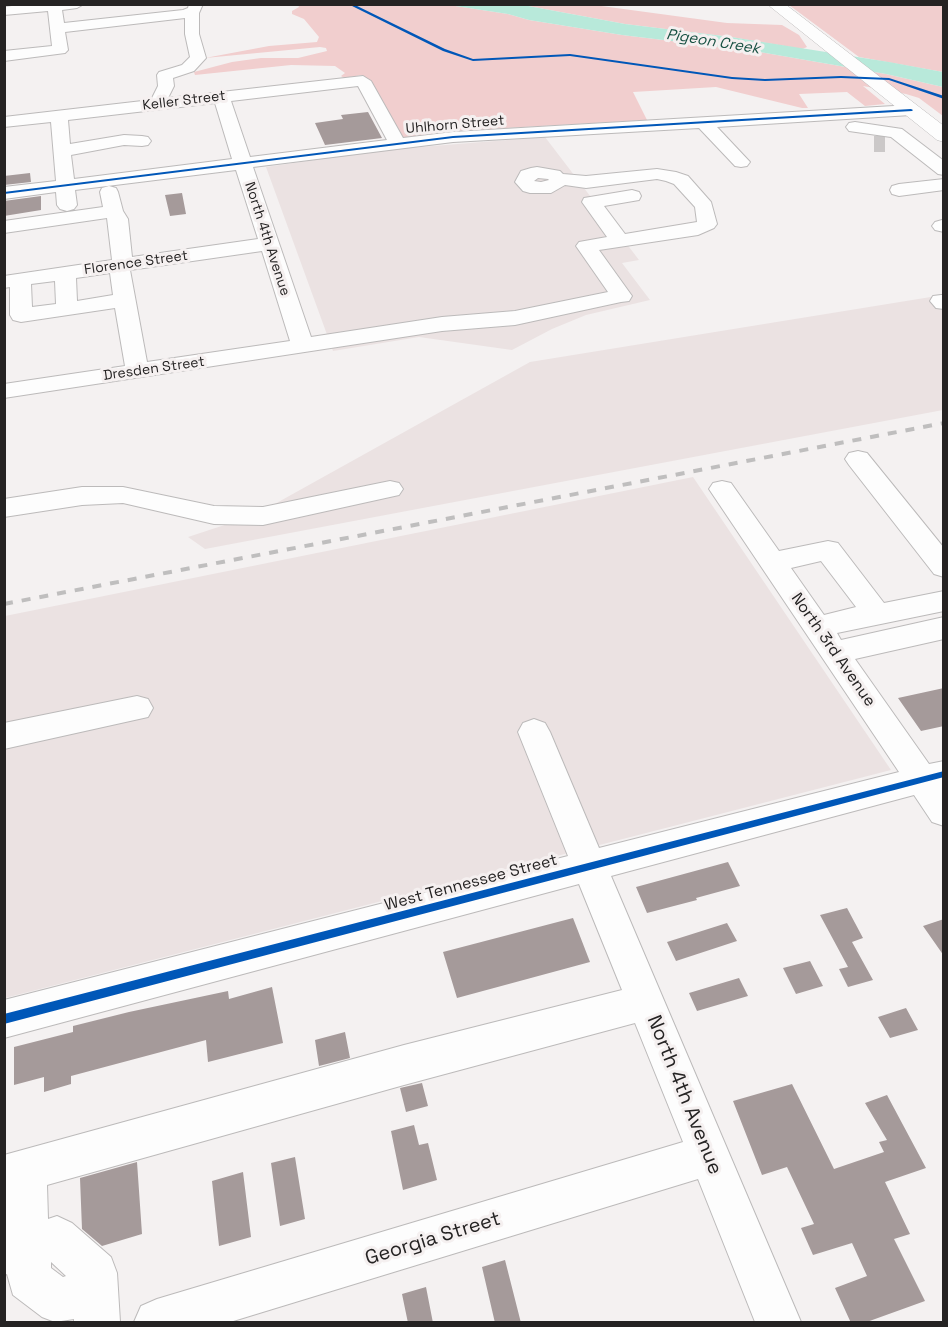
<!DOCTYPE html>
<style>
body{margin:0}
#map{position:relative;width:948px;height:1327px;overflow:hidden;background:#f4f1f1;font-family:"Space Grotesk",sans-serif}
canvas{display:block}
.frame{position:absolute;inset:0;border:6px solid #252323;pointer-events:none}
</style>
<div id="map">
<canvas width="948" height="1327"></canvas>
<div class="frame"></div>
</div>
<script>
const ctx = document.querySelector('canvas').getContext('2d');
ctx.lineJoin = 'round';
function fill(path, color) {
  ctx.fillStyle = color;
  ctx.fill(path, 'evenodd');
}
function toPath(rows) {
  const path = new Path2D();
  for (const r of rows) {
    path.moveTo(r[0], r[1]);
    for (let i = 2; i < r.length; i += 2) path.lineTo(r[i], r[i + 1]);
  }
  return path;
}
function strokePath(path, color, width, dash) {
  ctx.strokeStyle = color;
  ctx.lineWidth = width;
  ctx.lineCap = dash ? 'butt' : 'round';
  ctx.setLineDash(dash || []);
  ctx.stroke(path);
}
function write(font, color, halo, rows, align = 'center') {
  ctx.font = font + ' "Space Grotesk",sans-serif';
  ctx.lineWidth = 6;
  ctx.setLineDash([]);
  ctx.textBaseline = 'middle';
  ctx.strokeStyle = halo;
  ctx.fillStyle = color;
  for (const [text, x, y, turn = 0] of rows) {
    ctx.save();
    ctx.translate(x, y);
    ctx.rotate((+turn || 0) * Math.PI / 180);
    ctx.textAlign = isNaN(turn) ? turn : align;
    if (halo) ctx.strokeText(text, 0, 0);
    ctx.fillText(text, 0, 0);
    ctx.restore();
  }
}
const built = toPath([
 [545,137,639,260,622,263,650,300,586,315,552,329,512,350,419,337,333,351,266,167,383,150],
 [943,295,943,410,205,549,188,537,255,515,530,362],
 [693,477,891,770,5,998,5,616]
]);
const green = toPath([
 [298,5,449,5,508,14,529,20,622,35,754,51,886,74,943,87,943,116,919,98,906,94,863,86,885,104,865,106,847,92,799,94,808,108,802,108,716,87,633,92,647,120,453,131,398,138,362,75,344,78,341,76,345,73,335,66,291,65,195,75,194,72,232,62,261,58,298,58,327,51,326,48,320,47,205,58,269,46,317,42,319,37,304,19,292,14,292,11,299,7],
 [523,5,594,5,727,23,782,25,799,35,807,47,802,49,731,37,625,24],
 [789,5,943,5,943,72,859,57]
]);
const water = toPath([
 [449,5,523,5,625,24,731,37,889,62,943,72,943,87,886,74,754,51,622,35,529,20,508,14]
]);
const building = toPath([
 [368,112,382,138,325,145,315,123,343,119,341,115],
 [30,173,31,182,4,185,4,176],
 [182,193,186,214,170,216,165,195],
 [41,196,41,210,4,216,4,201],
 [944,688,944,726,921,731,898,698],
 [728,862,740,886,696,898,697,900,647,913,636,887],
 [847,908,863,938,852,942,873,980,848,987,839,969,848,967,820,915],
 [573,918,590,962,457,998,443,952],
 [944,919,944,956,923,926],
 [727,923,737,941,676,961,667,942],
 [810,961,823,986,796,994,783,968],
 [739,978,748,996,697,1011,689,993],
 [272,987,283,1043,208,1062,206,1040,71,1076,71,1084,44,1092,44,1077,14,1085,14,1047,73,1032,73,1026,129,1012,228,991,229,999],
 [906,1008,918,1030,890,1038,878,1017],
 [345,1032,350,1058,319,1066,315,1040],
 [422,1083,428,1106,406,1112,400,1088],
 [792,1084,834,1169,884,1152,879,1142,887,1140,865,1103,887,1095,926,1168,885,1182,910,1234,894,1239,925,1301,864,1323,851,1323,835,1288,867,1276,852,1243,813,1255,801,1228,814,1224,787,1167,762,1175,733,1101],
 [414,1125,419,1145,428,1143,437,1180,403,1190,391,1131],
 [295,1157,305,1219,280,1226,271,1163],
 [137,1162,142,1234,102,1246,82,1229,80,1178],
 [243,1172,251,1237,219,1246,212,1181],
 [505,1260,521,1323,495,1323,482,1267],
 [426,1287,433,1323,408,1323,402,1294]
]);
const minorTunnel = toPath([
 [874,144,885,144]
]);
const minor = toPath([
 [27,4,84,4,77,8,62,10,64,23,183,10,188,8,189,4,203,4,199,13,199,34,206,58,194,71,173,78,174,86,168,98,363,76,371,81,403,138,453,132,911,105,919,110,911,115,717,127,750,162,747,166,741,167,735,166,699,128,453,142,253,167,311,337,442,317,515,311,608,292,576,246,579,242,607,237,582,202,584,198,632,190,639,192,641,196,639,200,604,206,625,234,697,222,695,207,674,184,666,181,657,179,586,188,565,185,551,193,530,193,523,191,515,182,521,171,531,168,537,167,560,171,563,174,586,176,657,169,676,172,688,176,711,202,717,224,714,228,698,235,599,250,632,296,629,301,621,302,515,325,442,331,4,398,4,384,125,366,115,308,21,322,13,320,10,315,10,287,4,288,4,276,112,260,107,218,4,233,4,221,103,207,100,192,102,188,109,186,116,188,118,192,123,211,128,219,132,257,258,239,236,170,75,190,77,205,74,209,67,211,60,209,57,205,56,192,4,199,4,187,56,181,51,122,4,127,4,117,151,100,158,86,157,75,159,72,182,65,190,57,185,34,185,18,65,32,68,50,65,53,4,61,4,51,52,46,48,11,4,15,4,7,27,4],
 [358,86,387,140,250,157,231,101,358,86],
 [215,103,232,159,74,179,71,155,124,145,142,146,148,145,151,141,148,137,142,136,124,135,70,144,68,120,215,103],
 [538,178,548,179,549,180,541,182,534,181,538,178],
 [262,251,290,341,147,362,130,270,262,251],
 [110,273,113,295,77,301,76,278,110,273],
 [55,281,56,304,32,307,31,284,55,281],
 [855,122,902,129,944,161,944,175,938,174,891,137,849,131,846,127,849,123,855,122],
 [944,179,944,190,899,196,892,194,890,190,892,186,899,184,944,179],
 [942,220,944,232,935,230,932,226,935,222,942,220],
 [941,295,944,295,944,309,936,308,930,301,933,296,941,295],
 [858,451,867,453,944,548,944,577,934,574,849,465,845,459,849,453,858,451],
 [390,481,399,483,403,489,399,495,263,525,214,524,123,503,82,505,4,517,4,499,82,487,123,487,214,506,263,507,390,481],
 [722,481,731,483,779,551,828,541,838,543,884,603,944,591,944,611,837,633,841,640,944,617,944,639,855,659,929,764,944,761,944,826,932,822,914,795,611,876,801,1322,755,1322,698,1179,230,1322,134,1322,141,1306,157,1299,683,1142,635,1023,404,1085,47,1185,48,1219,57,1216,72,1223,111,1257,117,1273,120,1322,74,1322,74,1319,55,1322,42,1317,13,1295,7,1274,4,1275,4,1155,404,1045,622,990,579,884,4,1038,4,1000,568,856,518,732,523,723,534,719,545,723,550,732,599,848,899,772,709,489,713,483,722,481],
 [821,561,856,607,824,615,791,568,821,561],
 [51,1262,66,1276,63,1277,51,1268,51,1262],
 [137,696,148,699,153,708,148,717,4,749,4,723,137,696]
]);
const major = toPath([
 [767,4,785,4,944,126,944,142,937,140,767,4]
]);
const rail = toPath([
 [4,604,944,423]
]);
const cycleway = toPath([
 [348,4,353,4,445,49,473,59,570,54,732,77,765,79,841,76,889,78,944,96,944,99,889,80,841,78,765,81,732,79,570,56,473,61,443,51,348,4],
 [911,109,913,110,912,111,453,138,4,194,4,192,453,136,911,109],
 [944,771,944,777,4,1024,4,1014,944,771]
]);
const farStreetnames = [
 ["Keller Street",184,101,-7],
 ["Uhlhorn Street",455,125,-5],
 ["North 4th Avenue",267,239,72],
 ["Florence Street",136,263,-8],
 ["Dresden Street",154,369,-8]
];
const farWaternames = [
 ["Pigeon Creek",713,42,9]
];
const streetNames = [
 ["North 3rd Avenue",833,650,55],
 ["West Tennessee Street",471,883,-15]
];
const nearStreetnames = [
 ["North 4th Avenue",684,1095,68],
 ["Georgia Street",433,1239,-17]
];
fill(built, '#ebe2e2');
fill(green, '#f1cece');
fill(water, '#b8e9da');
fill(building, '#a59a9a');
strokePath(minorTunnel, '#cbc8c8', 16, [16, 8]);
strokePath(minor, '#bcbaba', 2);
strokePath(major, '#bcbaba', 1);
fill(minor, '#fdfdfd');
fill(major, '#fdfdfd');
strokePath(rail, '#bfbebe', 4, [9, 9]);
fill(cycleway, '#0057b8');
write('14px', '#252323', '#f5f0f0', farStreetnames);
write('italic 15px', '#185143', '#f5f0f0', farWaternames);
write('16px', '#252323', '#f5f0f0', streetNames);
write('20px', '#252323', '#f5f0f0', nearStreetnames);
</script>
